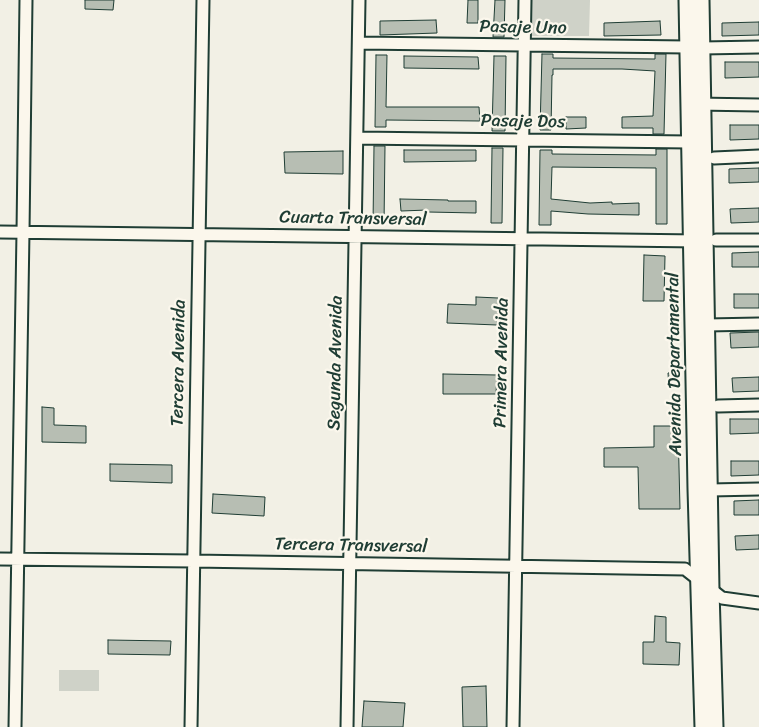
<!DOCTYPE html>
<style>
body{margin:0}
canvas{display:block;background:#f2f0e5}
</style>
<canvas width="759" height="727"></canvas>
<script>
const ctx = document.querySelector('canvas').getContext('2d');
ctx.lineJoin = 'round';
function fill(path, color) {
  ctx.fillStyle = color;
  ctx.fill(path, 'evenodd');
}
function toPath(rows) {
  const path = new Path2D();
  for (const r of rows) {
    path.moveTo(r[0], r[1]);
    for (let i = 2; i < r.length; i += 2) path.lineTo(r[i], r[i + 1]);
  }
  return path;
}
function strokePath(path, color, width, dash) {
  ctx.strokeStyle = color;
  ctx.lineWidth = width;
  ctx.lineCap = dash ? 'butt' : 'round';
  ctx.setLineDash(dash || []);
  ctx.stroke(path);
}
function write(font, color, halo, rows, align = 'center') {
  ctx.font = font + ' Sriracha,sans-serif';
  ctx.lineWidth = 4.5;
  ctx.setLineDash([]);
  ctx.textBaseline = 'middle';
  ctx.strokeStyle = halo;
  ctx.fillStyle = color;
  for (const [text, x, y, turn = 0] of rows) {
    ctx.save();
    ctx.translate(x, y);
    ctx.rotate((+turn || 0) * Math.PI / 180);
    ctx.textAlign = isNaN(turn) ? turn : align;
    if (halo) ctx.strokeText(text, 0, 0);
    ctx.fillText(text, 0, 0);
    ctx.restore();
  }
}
const green = toPath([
 [531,0,590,0,589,36,531,36],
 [59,670,99,670,99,691,59,691]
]);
const building = toPath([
 [85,0,114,0,113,10,85,9,85,0],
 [468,0,478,0,478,23,467,23,468,0],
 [495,0,505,0,504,37,493,37,495,0],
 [436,20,437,33,380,35,380,21,436,20],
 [660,21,661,35,604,36,604,23,660,21],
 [759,22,759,35,722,36,722,23,759,22],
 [542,54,553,54,553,58,655,59,655,54,666,54,664,134,653,134,653,128,622,128,622,117,653,116,655,71,622,69,553,69,553,75,552,75,551,130,540,130,542,54],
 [376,55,387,55,386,107,479,107,480,121,386,120,386,127,375,127,376,55],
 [404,56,478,57,479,69,404,68,404,56],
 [494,56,506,56,505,131,492,131,494,56],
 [725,62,759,62,759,77,725,78,725,62],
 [566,117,586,117,586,128,566,129,566,117],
 [730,125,759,125,759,139,730,140,730,125],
 [374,146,385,146,384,224,373,224,374,146],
 [492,148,503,148,502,223,491,223,492,148],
 [656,149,667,149,667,224,656,224,656,168,552,167,551,199,590,203,612,202,612,204,639,203,639,215,588,214,551,211,551,225,539,225,540,150,552,150,552,154,656,155,656,149],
 [404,150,476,150,476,161,404,162,404,150],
 [343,151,343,174,285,173,284,152,343,151],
 [759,168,759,182,729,183,729,169,759,168],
 [400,199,448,200,448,201,476,201,476,213,428,212,428,210,401,211,400,199],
 [759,208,759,222,731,223,730,209,759,208],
 [759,252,759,267,732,267,732,253,759,252],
 [644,255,665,256,664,301,643,301,644,255],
 [734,294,759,294,759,308,734,308,734,294],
 [476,297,498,298,497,325,447,323,448,304,476,305,476,297],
 [759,332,759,347,731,348,730,333,759,332],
 [677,372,678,387,669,388,668,373,677,372],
 [443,374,497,375,496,394,443,394,443,374],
 [759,377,759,391,733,392,732,378,759,377],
 [42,407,54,408,54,425,86,426,86,443,42,442,42,407],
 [730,419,759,419,759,433,730,434,730,419],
 [654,426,678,426,680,509,639,509,638,467,604,467,604,448,654,447,654,426],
 [731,461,759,461,759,475,731,476,731,461],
 [110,464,172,465,172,483,110,481,110,464],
 [213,494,265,497,264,516,212,513,213,494],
 [759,500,759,515,734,515,734,501,759,500],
 [759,535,759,549,736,550,735,536,759,535],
 [655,616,666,617,666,642,680,643,679,665,643,664,643,642,654,642,655,616],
 [108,640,171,641,170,655,108,654,108,640],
 [486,686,487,727,463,727,462,687,486,686],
 [364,701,405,703,403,727,362,727,364,701]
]);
const minor = toPath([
 [359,43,687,47],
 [702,48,759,47],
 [696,104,759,105],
 [357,138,689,142],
 [714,158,759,156],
 [0,232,698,241],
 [716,240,759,240],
 [707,325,759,324],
 [718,406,759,405],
 [710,490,759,489],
 [0,559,194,561,685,569,722,598,759,603],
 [15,727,23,232,26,0],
 [191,727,203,0],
 [347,727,359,0],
 [513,727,525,0]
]);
const major = toPath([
 [687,0,696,489,703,727],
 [701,0,711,590,715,727]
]);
const streetNames = [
 ["Pasaje Uno",523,28,1],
 ["Pasaje Dos",523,122,1],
 ["Cuarta Transversal",353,219,1],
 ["Tercera Avenida",179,363,-89],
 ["Segunda Avenida",336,363,-89],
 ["Primera Avenida",502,363,-89],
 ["Avenida Departamental",675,364,-91],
 ["Tercera Transversal",351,546,1]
];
fill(green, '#cfd2c8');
fill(building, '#b7beb3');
strokePath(building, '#1f3d34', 1);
strokePath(minor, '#1f3d34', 15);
strokePath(major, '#1f3d34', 19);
strokePath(minor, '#fbf7ec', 11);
strokePath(major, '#fbf7ec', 15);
write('18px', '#1f3d34', '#fbf7ec', streetNames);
</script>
